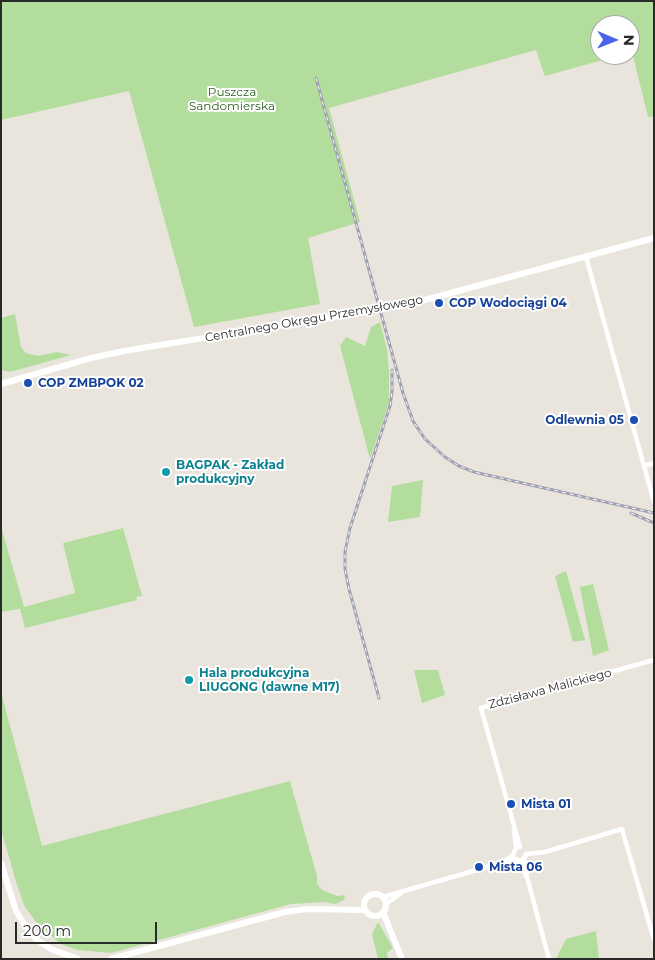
<!DOCTYPE html>
<meta charset="utf-8">
<style>
body{margin:0}
#map{position:relative;width:655px;height:960px;overflow:hidden;background:#eae5dc;font-family:Montserrat,sans-serif}
canvas{display:block}
.frame{position:absolute;inset:0;border:2px solid #292929;pointer-events:none}
.north{position:absolute;left:590px;top:15px;width:50px;height:50px;box-sizing:border-box;background:#fff;border:1px solid #a9a9a9;border-radius:50%;rotate:91deg;font-size:14px;font-weight:700;line-height:20px;text-align:center;color:#292929}
.north::after{content:'';display:block;margin:auto;width:18px;height:22px;background:#4965eb;clip-path:polygon(50% 0,100% 100%,50% 72%,0 100%)}
.scale{position:absolute;left:15px;top:922px;width:142px;height:22px;box-sizing:border-box;border:2px solid #292929;border-top:0;padding-left:6px;font-size:15px;line-height:18px;white-space:nowrap;color:#292929;-webkit-text-stroke:4px #fff;paint-order:stroke}
</style>
<div id="map">
<canvas width="655" height="960"></canvas>
<div class="frame"></div>
<div class="north">N</div>
<div class="scale">200 m</div>
</div>
<script>
const ctx = document.querySelector('canvas').getContext('2d');
ctx.lineJoin = 'round';
function fill(path, color) {
  ctx.fillStyle = color;
  ctx.fill(path, 'evenodd');
}
function toPath(rows) {
  const path = new Path2D();
  for (const r of rows) {
    if (r.length === 3) {
      path.moveTo(r[0] + r[2], r[1]);
      path.arc(r[0], r[1], r[2], 0, 2 * Math.PI);
      continue;
    }
    path.moveTo(r[0], r[1]);
    for (let i = 2; i < r.length; i += 2) path.lineTo(r[i], r[i + 1]);
  }
  return path;
}
function strokePath(path, color, width, dash) {
  ctx.strokeStyle = color;
  ctx.lineWidth = width;
  ctx.lineCap = dash ? 'butt' : 'round';
  ctx.setLineDash(dash || []);
  ctx.stroke(path);
}
function write(font, color, halo, rows, align = 'center') {
  ctx.font = font + ' Montserrat,sans-serif';
  ctx.lineWidth = 4;
  ctx.setLineDash([]);
  ctx.textBaseline = 'middle';
  ctx.strokeStyle = halo;
  ctx.fillStyle = color;
  for (const [text, x, y, turn = 0] of rows) {
    ctx.save();
    ctx.translate(x, y);
    ctx.rotate((+turn || 0) * Math.PI / 180);
    ctx.textAlign = isNaN(turn) ? turn : align;
    if (halo) ctx.strokeText(text, 0, 0);
    ctx.fillText(text, 0, 0);
    ctx.restore();
  }
}
const green = toPath([
 [1,1,654,1,654,116,648,117,632,52,630,52,630,25,600,25,600,55,621,55,545,76,536,50,329,108,360,222,308,238,320,304,194,327,129,91,1,120],
 [15,314,21,347,26,353,38,356,57,352,71,355,10,372,1,370,1,318],
 [380,322,387,349,389,372,389,403,370,459,340,346,346,337,365,346,371,327],
 [423,480,420,517,388,522,392,486],
 [1,526,24,607,75,593,63,543,123,528,142,596,136,597,137,600,25,628,20,609,1,612],
 [566,571,585,640,573,642,555,576],
 [593,584,609,650,593,656,580,587],
 [414,670,438,670,445,695,422,703],
 [1,692,42,846,290,781,317,876,317,884,322,890,337,896,345,895,344,900,335,904,324,902,291,904,111,953,77,950,61,944,36,922,25,907,17,885,1,829],
 [378,922,393,948,387,953,388,959,378,959,372,934],
 [596,931,599,959,556,959,566,939]
]);
const street = toPath([
 [586,257,654,502],
 [644,466,654,463],
 [514,830,516,848],
 [520,847,481,708,654,660],
 [526,854,545,852,622,829,654,940],
 [524,859,527,877,549,959],
 [519,861,526,876],
 [500,864,513,855,516,848],
 [383,897,515,859,521,861,525,857,526,854],
 [386,904,400,894]
]);
const secondary = toPath([
 [1,384,91,358,124,351,410,304,654,238],
 [1,863,16,911,26,927,37,940,51,949,78,959],
 [375,905,11],
 [383,912,402,959],
 [111,959,285,912,307,909,365,910]
]);
const rail = toPath([
 [316,78,403,393,413,421,425,439,445,457,459,466,474,472,654,513],
 [631,513,654,523],
 [379,698,349,589,345,569,345,552,350,528,390,406,392,392,392,370]
]);
const markers = [
 [439,303,5,"#1a4fb4"],
 [28,383,5,"#1a4fb4"],
 [634,420,5,"#1a4fb4"],
 [166,472,5,"#0f9aa8"],
 [189,680,5,"#0f9aa8"],
 [511,804,5,"#1a4fb4"],
 [479,867,5,"#1a4fb4"]
];
const parkNames = [
 ["Puszcza",232,92],
 ["Sandomierska",232,106]
];
const transitNames = [
 ["COP Wodociągi 04",449,303],
 ["COP ZMBPOK 02",38,383],
 ["Odlewnia 05",624,420,"right"],
 ["Mista 01",521,804],
 ["Mista 06",489,867]
];
const streetNames = [
 ["Centralnego Okręgu Przemysłowego",314,319,-10],
 ["Zdzisława Malickiego",550,689,-15]
];
const cultureNames = [
 ["BAGPAK - Zakład",176,465],
 ["produkcyjny",176,479],
 ["Hala produkcyjna",199,673],
 ["LIUGONG (dawne M17)",199,687]
];
fill(green, '#b2dd9d');
strokePath(street, '#fff', 4.5);
strokePath(secondary, '#fff', 6);
strokePath(rail, '#a0a2b2', 3);
strokePath(rail, '#fff', 1, [4]);
for (const [x, y, r, color] of markers) {
  const dot = new Path2D();
  dot.arc(x, y, r, 0, 2 * Math.PI);
  ctx.fillStyle = color;
  ctx.fill(dot);
  strokePath(dot, '#fff', 2);
}
write('12px', '#2c6020', '#fff', parkNames);
write('bold 12px', '#164399', '#fff', transitNames, 'left');
write('12px', '#292929', '#fff', streetNames);
write('bold 12px', '#0d838f', '#fff', cultureNames, 'left');
</script>
